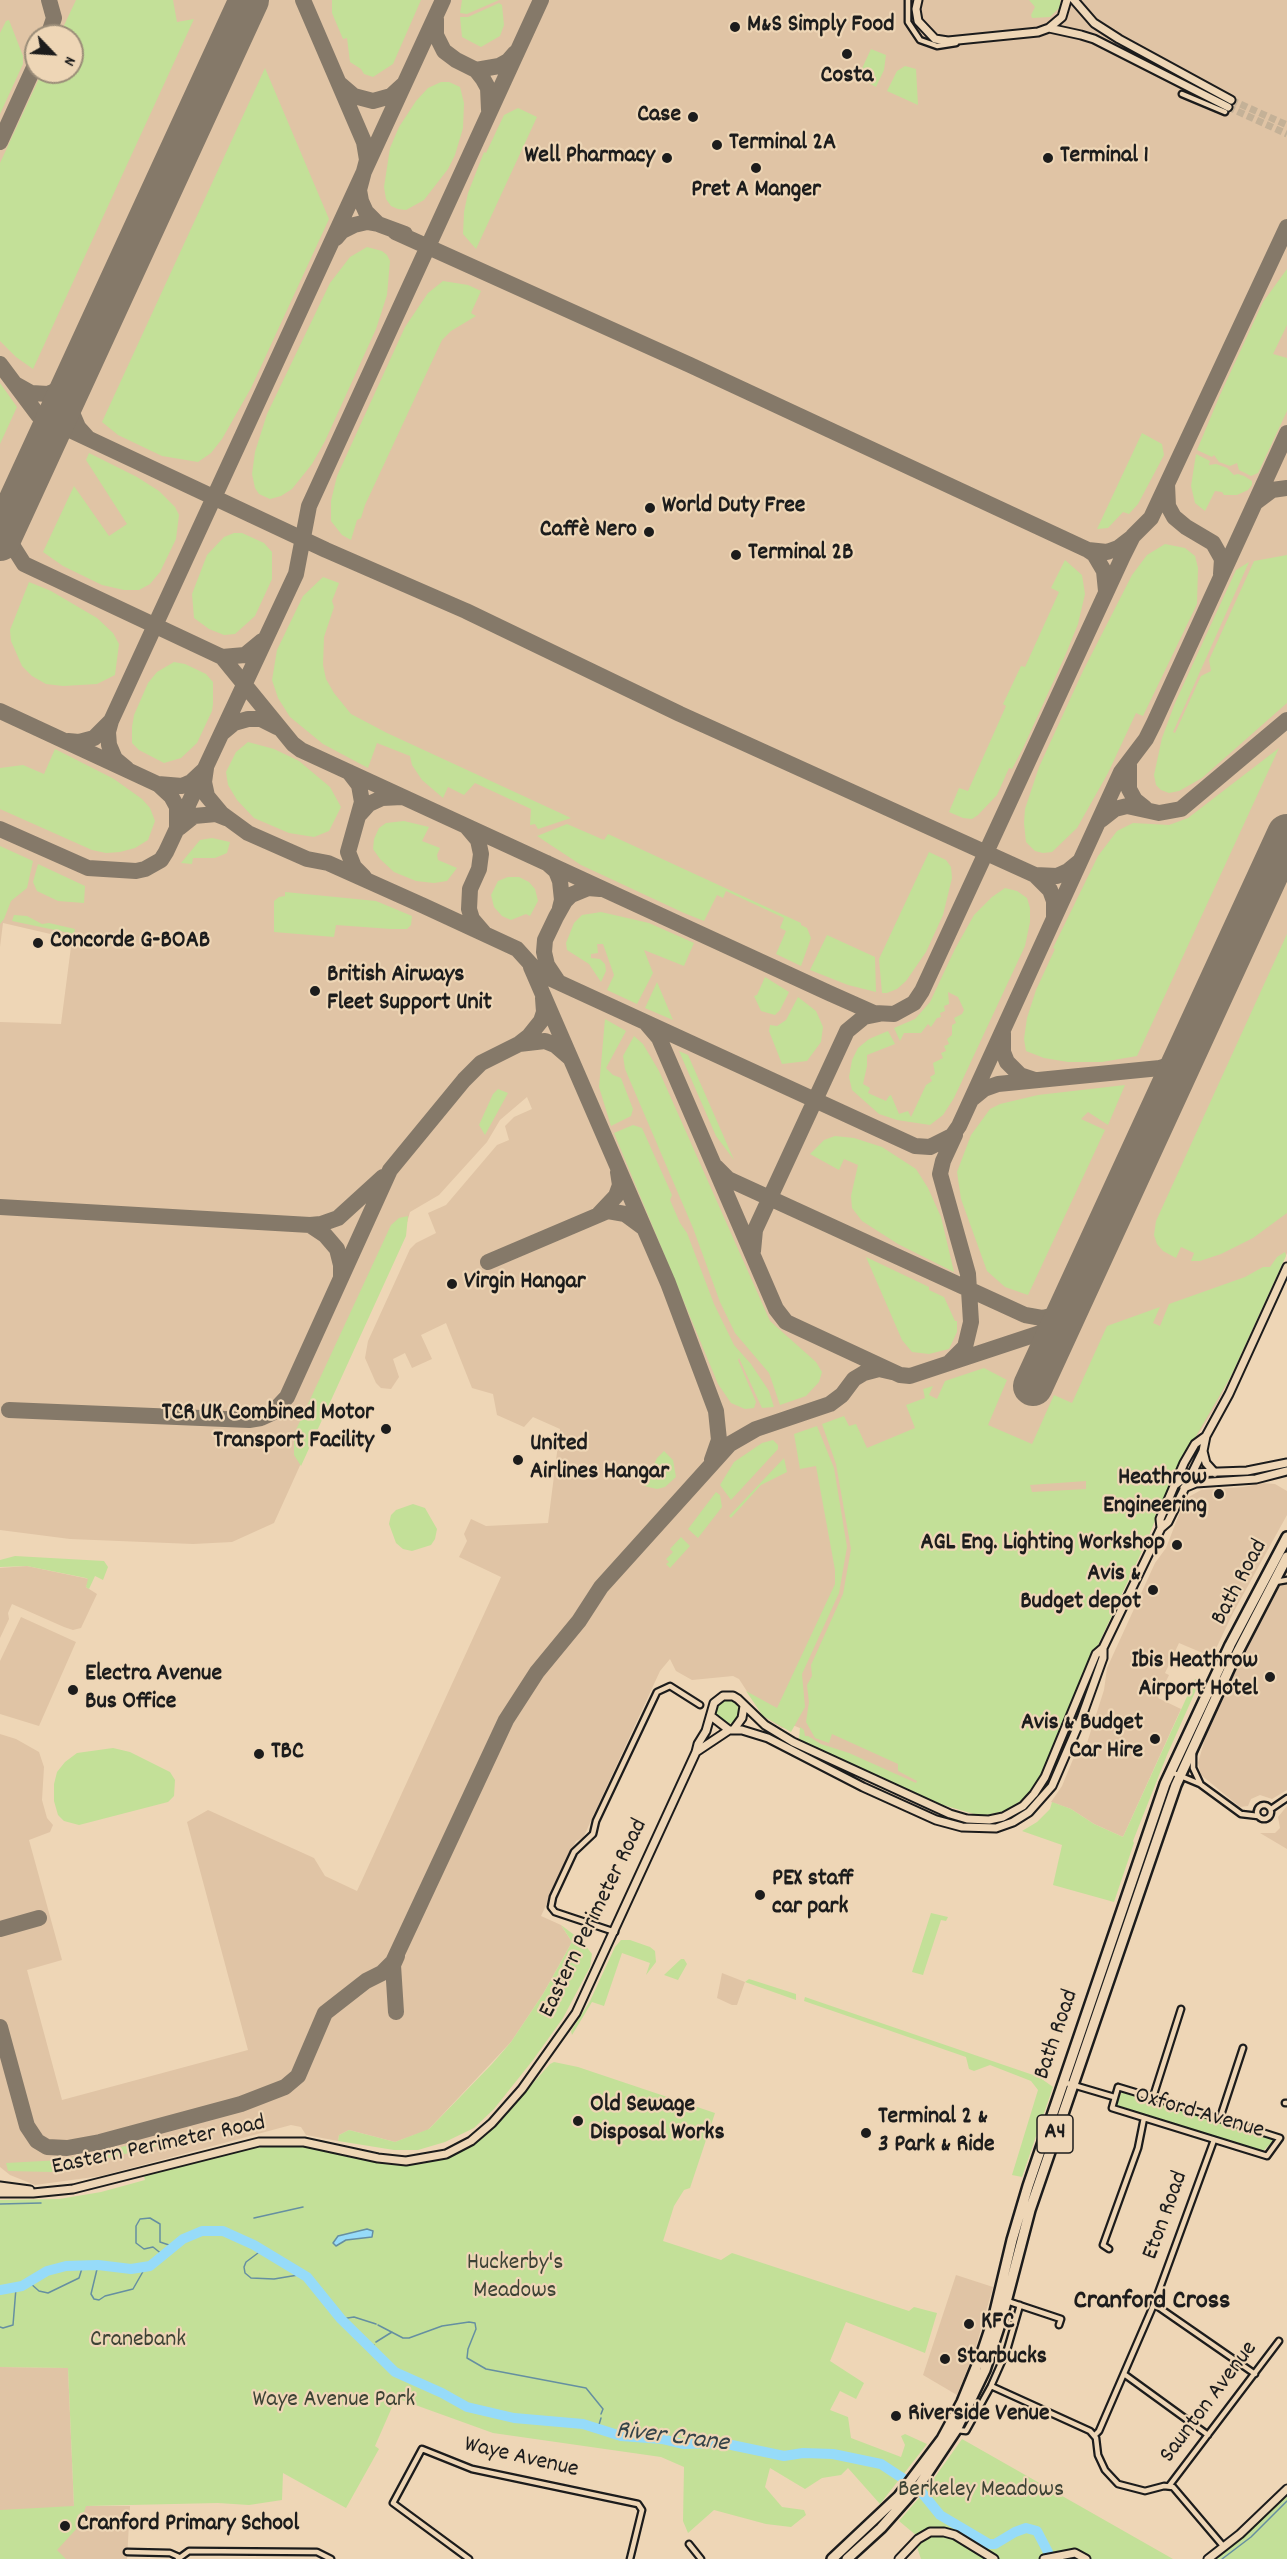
<!DOCTYPE html>
<meta charset="utf-8">
<style>
body{margin:0}
#map{position:relative;width:1287px;height:2559px;overflow:hidden;background:#eed6b6;font-family:Dekko,sans-serif}
canvas{display:block}
.north{position:absolute;left:24px;top:24px;width:60px;height:60px;box-sizing:border-box;background:#eed6b6;border:2px solid #9a8c78;border-radius:50%;rotate:115deg;font-size:16px;font-weight:700;line-height:24px;text-align:center;color:#1c1c1c}
.north::after{content:'';display:block;margin:auto;width:21px;height:27px;background:#1c1c1c;clip-path:polygon(50% 0,100% 100%,50% 72%,0 100%)}
</style>
<div id="map">
<canvas width="1287" height="2559"></canvas>
<div class="north">N</div>
</div>
<script>
const ctx = document.querySelector('canvas').getContext('2d');
ctx.lineJoin = 'round';
function fill(path, color) {
  ctx.fillStyle = color;
  ctx.fill(path, 'evenodd');
}
function toPath(rows) {
  const path = new Path2D();
  for (const r of rows) {
    if (r.length === 3) {
      path.moveTo(r[0] + r[2], r[1]);
      path.arc(r[0], r[1], r[2], 0, 2 * Math.PI);
      continue;
    }
    path.moveTo(r[0], r[1]);
    for (let i = 2; i < r.length; i += 2) path.lineTo(r[i], r[i + 1]);
  }
  return path;
}
function strokePath(path, color, width, dash) {
  ctx.strokeStyle = color;
  ctx.lineWidth = width;
  ctx.lineCap = dash ? 'butt' : 'round';
  ctx.setLineDash(dash || []);
  ctx.stroke(path);
}
function write(font, color, halo, rows, align = 'center') {
  ctx.font = font + ' Dekko,sans-serif';
  ctx.lineWidth = 4.5;
  ctx.setLineDash([]);
  ctx.textBaseline = 'middle';
  ctx.strokeStyle = halo;
  ctx.fillStyle = color;
  for (const [text, x, y, turn = 0] of rows) {
    ctx.save();
    ctx.translate(x, y);
    ctx.rotate((+turn || 0) * Math.PI / 180);
    ctx.textAlign = isNaN(turn) ? turn : align;
    if (halo) ctx.strokeText(text, 0, 0);
    ctx.fillText(text, 0, 0);
    ctx.restore();
  }
}
const built = toPath([
 [0,0,1287,0,1287,1253,1231,1376,1214,1409,967,1804,805,1740,802,1729,795,1726,782,1728,763,1716,739,1679,733,1676,692,1680,676,1671,670,1659,660,1671,583,1838,576,1841,541,1916,561,1925,572,1942,543,1994,511,2042,428,2130,395,2142,349,2130,339,2135,338,2141,306,2135,301,2127,291,2125,101,2176,35,2185,10,2175,0,2167,0,1734,16,1739,39,1752,44,1767,42,1800,47,1818,53,1825,50,1832,29,1840,62,1960,27,1970,62,2100,248,2050,187,1822,208,1810,314,1858,325,1876,357,1891,501,1577,459,1557,467,1541,464,1534,471,1519,486,1526,548,1523,560,1429,533,1417,524,1427,497,1415,493,1394,472,1388,446,1323,421,1335,432,1359,412,1368,405,1353,393,1359,399,1377,391,1389,381,1388,376,1383,365,1358,368,1341,410,1249,416,1243,436,1233,428,1213,446,1205,497,1145,509,1140,505,1126,514,1117,532,1109,527,1097,500,1120,487,1142,439,1195,410,1212,402,1240,274,1523,232,1542,193,1544,70,1539,0,1530,0,1022,61,1024,72,939,3,923,0,947],
 [36,36,72,36,72,72,36,72],
 [1262,1483,1275,1484,1287,1491,1287,1515,1233,1613,1212,1657,1179,1643,1165,1673,1169,1675,1158,1698,1181,1709,1123,1837,1094,1824,1071,1809,1051,1802,1062,1786,1076,1752,1086,1746,1104,1690,1107,1668,1155,1563,1166,1548,1185,1499,1201,1490,1244,1487],
 [27,1566,89,1579,86,1587,97,1594,81,1628,73,1630,64,1627,12,1604,8,1613,9,1619,0,1638,0,1568],
 [1284,1584,1287,1584,1287,1790,1272,1799,1260,1795,1251,1799,1248,1806,1240,1807,1201,1775,1198,1763,1206,1735,1243,1655,1279,1587],
 [21,1617,76,1642,39,1726,0,1714,0,1661],
 [1287,1806,1287,1849,1260,1833,1275,1833,1280,1828,1278,1817],
 [722,1973,745,1982,737,2005,732,2005,717,1998],
 [956,2275,993,2287,975,2350,957,2395,923,2375],
 [0,2367,68,2368,74,2506,130,2506,127,2559,0,2559]
]);
const green = toPath([
 [76,0,173,0,177,22,194,19,33,369,16,357,0,341,0,163,42,72,72,72,72,36,59,36],
 [332,0,421,0,393,64,373,77,364,74,361,69,350,62,347,38,343,39,332,13],
 [462,0,499,0,467,14,460,13],
 [1029,0,1060,0,1061,6,1050,17,1032,18,1031,15,1035,7],
 [499,3,502,5,504,25,500,36,481,47,462,37,460,17,468,17],
 [9,20,23,56,23,64,0,114,0,33,6,21],
 [871,49,886,55,884,70,876,87,858,77],
 [905,66,916,69,918,105,887,91,897,71],
 [265,68,329,219,251,388,222,439,211,453,198,462,162,456,118,435,102,422],
 [441,82,449,82,460,87,464,103,463,128,455,155,448,169,424,200,406,210,398,209,391,206,386,199,384,187,390,148,399,127,416,101,428,88],
 [518,108,537,117,476,249,463,234,464,212,468,193,484,152,486,153,504,115],
 [367,247,382,251,387,255,390,261,387,295,376,329,325,441,312,464,292,489,281,496,270,499,259,494,255,488,252,474,255,452,267,414,330,283,350,257],
 [1287,269,1287,325,1273,354,1287,358,1287,411,1258,473,1251,476,1239,470,1237,463,1230,466,1219,462,1214,455,1212,457,1197,450,1220,395,1263,302],
 [443,281,468,285,481,291,471,313,476,316,451,331,442,340,365,505,361,518,357,520,351,540,342,535,331,521,331,501,337,476,405,327,428,293],
 [0,383,17,407,0,444],
 [1142,433,1162,444,1164,455,1138,504,1129,514,1123,512,1108,528,1097,529],
 [89,453,137,477,159,491,175,507,179,515,176,539,160,572,150,584,139,590,124,590,102,585,63,566,43,552,74,486,109,536,127,524,86,460],
 [1196,454,1210,461,1209,465,1216,464,1227,468,1234,475,1238,474,1244,476,1252,481,1252,485,1248,490,1237,495,1224,495,1222,492,1215,491,1205,511,1195,503,1191,486],
 [234,533,242,533,264,543,272,552,272,579,255,616,235,634,224,635,209,629,194,618,192,594,207,555,224,537],
 [1165,544,1185,548,1195,556,1198,568,1197,604,1143,716,1136,713,1108,773,1077,828,1052,852,1043,853,1035,851,1026,842,1024,823,1025,809,1039,767,1083,671,1132,575,1147,555],
 [1287,555,1287,703,1202,778,1179,791,1169,793,1161,790,1156,785,1154,775,1162,738,1175,703,1236,570,1249,562,1173,732,1175,733,1201,676,1211,671,1209,660,1254,561],
 [1065,560,1082,575,1085,594,1078,624,1065,656,1023,748,1012,769,1009,768,997,795,978,815,972,819,963,818,949,812,959,788,968,791,1006,706,1003,704,1021,666,1025,667,1059,592,1051,588],
 [323,577,339,583,332,601,334,607,324,637,323,665,326,679,334,693,351,714,387,733,571,818,538,829,535,824,530,825,531,809,475,783,464,795,448,787,443,798,422,780,412,765,410,756,377,743,368,768,323,744,290,717,278,698,272,680,277,650,303,596],
 [29,582,51,591,97,618,113,633,119,644,115,675,97,684,63,686,46,684,32,676,22,666,11,641,10,630],
 [174,662,185,664,206,674,213,682,213,704,212,711,197,743,181,758,164,763,139,750,132,743,132,727,134,715,148,683,157,672],
 [248,742,274,749,299,761,330,787,341,807,329,831,314,837,289,833,254,818,237,800,228,785,226,772,236,752],
 [1279,748,1137,1056,1102,1062,1068,1062,1044,1058,1026,1051,1024,1039,1027,1018,1036,990,1055,949,1053,948,1098,856,1117,831,1133,823,1169,825,1188,818],
 [55,749,114,779,142,799,150,808,155,821,148,840,135,848,120,852,106,853,92,850,0,809,0,768,23,765,44,774],
 [404,821,429,827,422,841,440,848,437,855,438,860,457,868,447,881,434,883,416,881,394,872,380,859,373,849,374,839,379,828,386,823],
 [567,824,604,840,608,834,801,923,801,925,807,928,811,938,801,966,776,954,786,931,780,928,784,918,726,891,723,898,717,895,704,921,684,913,581,865,537,836],
 [212,838,230,842,227,853,215,858,193,858,192,864,181,863,200,840],
 [0,846,33,861,27,888,11,901,4,919,0,924],
 [929,852,946,860,951,867,952,878,943,915,926,952,906,981,897,989,887,993,882,993,879,959],
 [38,864,85,886,84,903,58,901,37,891,33,882],
 [508,877,519,877,529,882,535,889,538,901,530,916,526,914,511,920,502,916,494,907,491,895,498,881],
 [1005,888,1017,891,1027,898,1030,908,1030,922,1025,946,954,1098,943,1115,930,1125,897,1120,879,1114,852,1090,849,1077,852,1060,858,1048,869,1039,888,1031,895,1044,867,1055,867,1066,863,1084,870,1088,868,1093,886,1101,889,1096,891,1095,899,1114,908,1111,911,1117,926,1085,932,1081,930,1077,935,1074,933,1063,943,1058,941,1053,946,1051,944,1046,949,1044,947,1039,952,1035,952,1025,956,1023,954,1018,962,1014,964,1010,958,997,948,992,949,1004,944,1006,945,1011,940,1013,941,1017,937,1018,931,1027,928,1024,921,1033,904,1033,900,1041,894,1028,915,1019,930,1002,955,949,974,915,992,897],
 [285,892,376,901,412,916,411,925,407,929,391,929,336,925,334,937,274,932,274,901,279,897,285,896],
 [601,912,649,923,694,943,684,966,644,950,653,973,637,1004,607,990,614,975,603,944,597,944,598,953,591,954,591,958,600,959,605,964,606,971,601,982,589,964,567,950,566,943,574,923,582,915],
 [14,915,27,916,42,924,49,923,75,929,74,934,12,921],
 [1287,934,1287,1213,1253,1238,1221,1254,1200,1261,1191,1261,1194,1253,1181,1247,1176,1258,1163,1251,1157,1244,1154,1235,1156,1221],
 [827,935,875,957,876,992,848,985,810,970],
 [765,977,789,992,780,1010,775,1015,761,1011,754,996,757,995],
 [657,982,673,1020,645,1008],
 [798,997,816,1011,820,1020,823,1027,821,1042,807,1061,782,1064,769,1031,770,1025,777,1026,786,1020],
 [605,1019,626,1031,606,1068,613,1075,621,1078,633,1109,631,1116,611,1126,599,1087],
 [634,1036,643,1044,659,1071,770,1321,816,1362,822,1372,819,1382,806,1396,780,1405,769,1373,735,1333,720,1302,693,1228,625,1069,623,1056],
 [679,1051,688,1055,734,1160,716,1136],
 [1125,1085,1108,1125,1088,1112,1081,1119,1105,1130,1028,1295,1005,1287,987,1271,961,1199,957,1172,971,1135,990,1109,1000,1104,1038,1095],
 [498,1089,508,1093,485,1135,479,1125,493,1094],
 [633,1125,642,1128,672,1195,670,1200,680,1223,687,1233,714,1304,734,1345,751,1364,769,1391,774,1407,762,1408,739,1358,738,1360,756,1402,754,1408,745,1409,731,1403,718,1384,614,1133],
 [835,1136,854,1138,882,1147,916,1169,928,1188,941,1217,954,1272,898,1244,862,1221,852,1208,851,1196,858,1165,844,1159,839,1170,810,1154,824,1140],
 [408,1216,406,1236,301,1466,294,1455,294,1434,391,1225,399,1218],
 [1285,1252,1286,1256,1231,1376,1174,1474,1148,1538,1072,1701,1051,1755,1036,1784,1025,1798,1005,1811,981,1816,936,1803,799,1740,800,1727,804,1730,805,1736,808,1736,821,1744,849,1753,916,1783,917,1781,898,1771,898,1764,832,1734,829,1743,815,1738,806,1722,809,1702,807,1685,812,1676,811,1665,843,1594,851,1549,836,1464,822,1424,844,1416,849,1426,856,1424,867,1448,915,1428,906,1405,925,1398,923,1389,933,1386,929,1395,937,1399,945,1381,984,1368,1007,1380,988,1425,1032,1444,1054,1395,1072,1403,1107,1326,1160,1307,1153,1323,1160,1326,1169,1304,1245,1277,1263,1267,1270,1267,1277,1257],
 [1086,1481,1086,1489,1032,1492,1030,1485],
 [866,1257,929,1287,929,1290,944,1297,955,1321,957,1321,957,1332,949,1349,929,1354,912,1352,902,1340],
 [817,1426,834,1468,847,1547,839,1593,802,1674,805,1707,791,1732,763,1716,746,1691,777,1708,835,1584,835,1570,816,1466,800,1469,794,1434],
 [773,1440,778,1445,778,1449,731,1500,720,1485,734,1462,762,1443],
 [664,1451,673,1460,676,1477,665,1487,657,1489,644,1486,657,1458],
 [784,1458,787,1472,761,1485,731,1518,729,1516],
 [716,1492,720,1495,722,1507,698,1538,688,1529],
 [413,1504,425,1508,437,1529,435,1539,431,1545,412,1551,403,1549,396,1543,389,1524,391,1515,396,1510],
 [681,1537,690,1546,670,1568,666,1564,669,1562,666,1559,673,1552,670,1549],
 [15,1556,104,1561,108,1567,103,1580,95,1576,89,1589,86,1587,88,1579,86,1578,27,1566,0,1567,0,1560],
 [1195,1679,1200,1681,1167,1755,1133,1841,1134,1843,1114,1902,1053,1885,1062,1845,1022,1831,1037,1822,1050,1809,1052,1802,1071,1809,1094,1824,1123,1837],
 [727,1712,12],
 [113,1748,130,1752,170,1772,175,1780,174,1796,168,1802,79,1825,64,1821,58,1815,54,1801,54,1784,57,1772,65,1762,77,1753],
 [931,1913,948,1917,946,1921,941,1920,923,1975,912,1972],
 [561,1925,581,1940,592,1954,590,1967,563,2018,533,2060,494,2109,474,2128,445,2142,418,2150,394,2150,338,2141,339,2135,349,2130,395,2142,429,2129,492,2064,511,2042,543,1994,572,1942],
 [621,1940,630,1940,650,1947,655,1951,656,1962,646,1975,650,1963,622,1953,604,2006,592,2002,572,2035,571,2031,590,2001,615,1947],
 [681,1959,684,1959,687,1964,678,1980,664,1975],
 [749,1979,796,1994,796,2000,745,1982],
 [805,1997,1039,2077,1053,2087,1022,2177,1012,2175,1038,2090,1031,2081,990,2065,974,2071,969,2069,966,2057,804,2001],
 [554,2062,578,2067,715,2113,690,2188,684,2190,674,2206,663,2241,721,2260,732,2253,909,2311,914,2307,937,2313,925,2353,846,2322,830,2361,864,2383,856,2399,840,2391,830,2410,848,2417,851,2438,901,2457,905,2445,901,2436,905,2434,927,2444,880,2504,848,2468,841,2475,822,2478,805,2489,770,2468,765,2487,782,2507,804,2510,806,2515,791,2527,766,2524,714,2510,688,2533,683,2521,684,2467,661,2457,493,2433,396,2398,375,2446,379,2449,346,2508,283,2473,282,2500,249,2505,218,2503,86,2506,80,2525,57,2550,66,2559,0,2559,0,2510,74,2506,68,2368,0,2367,0,2200,59,2199,101,2192,145,2180,144,2176,248,2149,282,2145,302,2146,393,2165,422,2164,446,2158,465,2149,494,2127,550,2064],
 [1122,2091,1274,2139,1274,2140,1262,2152,1116,2107],
 [153,2140,157,2146,52,2172,8,2171,6,2163,61,2160],
 [962,2439,1173,2559,1092,2559,1077,2550,1078,2559,921,2559,917,2547,917,2536,899,2521,925,2491],
 [1287,2492,1287,2559,1213,2559,1247,2531]
]);
const water = toPath([
 [367,2229,373,2231,372,2237,346,2240,336,2246,333,2243,338,2236,367,2229]
]);
const stream = toPath([
 [0,2204,41,2203],
 [254,2218,303,2207],
 [259,2247,258,2253,246,2262,244,2267,245,2273,251,2278,274,2279,304,2274],
 [163,2255,153,2247,144,2249,136,2243,136,2226,140,2219,150,2218,160,2224,160,2242,172,2246],
 [98,2265,91,2294,94,2299,99,2300,105,2296,133,2289,145,2268],
 [30,2283,39,2291,48,2293,79,2278,83,2265],
 [341,2319,354,2317,376,2324],
 [378,2325,403,2338,409,2338,442,2326,469,2322,475,2323,476,2329,468,2349,467,2358,486,2369,586,2388,603,2409,601,2414],
 [0,2327,3,2328,13,2325,16,2288],
 [376,2342,392,2332],
 [371,2348,374,2345],
 [598,2428,601,2418],
 [1222,2559,1251,2537,1287,2501]
]);
const river = toPath([
 [0,2290,22,2286,47,2271,66,2266,98,2265,131,2269,150,2266,183,2239,202,2231,223,2231,254,2245,307,2277,341,2319,395,2372,442,2393,467,2407,514,2418,583,2424,621,2436,662,2439,683,2444,722,2443,784,2456,803,2453,833,2454,881,2464,919,2489,940,2515,989,2544,995,2544,1015,2532,1026,2528,1037,2531,1048,2552]
]);
const taxiway = toPath([
 [303,0,364,142,367,160,359,190,361,201,366,212,378,224,405,234],
 [436,19,436,35,444,51,456,60,476,70,483,79,488,88,489,110],
 [48,36,54,18,49,0],
 [476,70,499,66,508,61,515,53],
 [340,84,354,96,373,101,391,96,403,85],
 [0,142,36,63],
 [395,232,690,365,1088,550],
 [336,238,342,231,354,225,367,222,378,224],
 [0,364,38,415,326,550,466,611,680,714,1035,875,1057,876,1068,871,1079,862],
 [73,383,70,398,72,413,78,427,87,437],
 [15,384,31,393,48,394,68,385,78,371],
 [1167,484,1168,506,1174,517,1186,527,1213,543,1222,559,1221,574],
 [1256,502,1272,490,1287,488],
 [12,516,10,533,12,545,24,564,222,657,293,744,301,750,829,993,874,1013,894,1014,914,1003,922,991,1123,556,1133,536,1151,518,1287,227],
 [1106,591,1104,571,1094,554,1088,550,1107,552,1118,548,1131,538],
 [222,657,245,655,262,641],
 [0,711,166,788],
 [222,733,234,723,248,719,261,719,277,727],
 [68,741,79,742,94,738,111,721],
 [1129,765,1129,789,1135,800,1145,808],
 [127,769,115,759,109,745,108,732,111,721,443,0],
 [349,772,359,785,362,802,348,852,354,867,364,877],
 [158,784,182,786,191,782,206,768,204,782,207,796,222,814,248,833,307,859,328,863,424,906,517,949,536,970,547,977,915,1146,930,1147,952,1136,959,1126,1121,772,1146,739,1154,723,1287,433],
 [158,784,171,796,177,807,177,827],
 [360,814,369,804,382,798,402,797],
 [1101,820,1115,809,1127,806,1159,813,1181,809,1287,720],
 [467,827,478,840,481,854,479,869,470,889,469,909,472,919,484,933],
 [179,828,194,816,216,814,226,818],
 [0,829,88,868,136,871,145,869,161,860,166,852,296,574,309,506,541,0],
 [547,863,556,871,560,881,562,900,560,908],
 [1035,875,1050,890,1054,901,1054,918],
 [531,967,668,1283,716,1411,719,1440,712,1460],
 [557,980,547,965,544,952,545,940,556,917,565,901,571,895,588,888,600,889],
 [647,1024,659,1038,776,1309,786,1322,900,1375,910,1376,1049,1330,1066,1314],
 [1003,1033,1003,1052,1007,1062,1020,1075,1035,1080],
 [520,1043,529,1036,541,1021,544,1012,543,998],
 [973,1098,984,1089,998,1084,1160,1068,1173,1064,1188,1050],
 [716,1167,728,1179,1025,1315,1042,1318,1051,1316,1063,1310,1073,1300],
 [0,1207,310,1225,321,1224,338,1218,383,1177],
 [599,1214,616,1196,620,1185,618,1172],
 [310,1225,325,1235,337,1249,341,1265,341,1277],
 [753,1251,755,1230,847,1031,864,1017,879,1014],
 [488,1262,608,1211,625,1214,644,1228],
 [950,1362,965,1347,971,1322,968,1274,940,1174,943,1161,955,1135],
 [9,1410,249,1420,261,1418,272,1413,287,1397,390,1170,464,1080,481,1063,519,1044,545,1041,555,1045,570,1058],
 [0,1929,39,1918],
 [396,2012,393,1965,397,1956],
 [0,2027,27,2126,37,2141,47,2147,67,2148,100,2142,241,2104,285,2087,298,2076,325,2013,366,1981,382,1973,393,1962,506,1720,537,1672,579,1621,601,1587,730,1444,756,1429,830,1404,842,1395,854,1379,864,1373,879,1369,892,1372]
]);
const runway = toPath([
 [0,541,249,0],
 [1033,1386,1287,834]
]);
const secondaryTunnel = toPath([
 [1231,100,1287,125],
 [1228,107,1287,134]
]);
const street = toPath([
 [908,0,908,22,920,40,937,46,956,43],
 [1182,94,1225,112],
 [1275,1582,1287,1580],
 [1193,1754,1193,1768,1200,1783],
 [1171,1772,1200,1784,1241,1814,1258,1816],
 [1264,1812,7],
 [1271,1809,1287,1798],
 [615,1932,555,1912,551,1907,553,1897,574,1852,593,1834,596,1821,657,1692,670,1686,700,1705],
 [1063,2082,1114,2097],
 [1118,2087,1161,2100,1280,2138,1267,2156,1112,2108,1118,2087],
 [1153,2097,1181,2009],
 [1285,2103,1287,2103],
 [1220,2118,1243,2048],
 [1109,2249,1103,2245,1138,2148,1144,2118],
 [1007,2301,1061,2319,1059,2325],
 [1154,2304,1255,2374],
 [1124,2374,1208,2435],
 [991,2386,1090,2431,1096,2438,1098,2455,1105,2470,1118,2484,1145,2491,1164,2486,1173,2487,1224,2547],
 [957,2430,966,2431,991,2386,1007,2350,1020,2305],
 [1095,2435,1099,2431,1154,2304,1214,2140],
 [1169,2486,1279,2341],
 [689,2544,701,2559],
 [127,2552,170,2553,179,2557],
 [178,2559,189,2551,317,2552,331,2559],
 [469,2559,393,2503,422,2449,472,2469,638,2504,642,2510,630,2559]
]);
const secondary = toPath([
 [918,0,916,9,918,21,935,39,948,41,1038,32,1049,28,1081,35,1094,39,1228,107],
 [1074,0,1094,23,1119,39,1231,100],
 [1049,28,1062,17,1067,0],
 [1203,1451,1206,1463,1215,1473],
 [1175,1485,1191,1473,1247,1471,1287,1463],
 [1184,1488,1196,1483,1256,1479,1287,1471],
 [1161,1528,1160,1519,1184,1463,1195,1444,1206,1436],
 [711,1716,729,1730,742,1730,768,1738,863,1787,936,1820,962,1827,996,1828,1013,1822,1029,1812,1052,1786,1081,1719,1103,1658,1103,1648],
 [734,1729,742,1718,744,1706],
 [696,1752,729,1730],
 [0,2186,30,2190],
 [0,2193,33,2193,73,2189,259,2142,304,2142,378,2158,406,2161,446,2154,471,2141,492,2123,522,2089,576,2013,696,1752,698,1744,706,1731,714,1703,723,1696,733,1696,738,1699,765,1725,793,1742,950,1814,967,1819,989,1820,1003,1817,1023,1806,1034,1794,1045,1777,1096,1654,1103,1648,1161,1528,1168,1522,1203,1451,1206,1436,1229,1394,1287,1267],
 [899,2559,918,2539,930,2532,944,2532,955,2535,994,2559],
 [1044,2559,1075,2553,1086,2559],
 [1208,2559,1240,2534,1287,2489]
]);
const highway = toPath([
 [832,2559,899,2496,942,2439,962,2402,982,2353,993,2320,1012,2240,1028,2186,1165,1784,1230,1645,1287,1537],
 [847,2559,881,2528,920,2484,956,2430,985,2370,1001,2321,1030,2210,1176,1785,1230,1667,1287,1557]
]);
const markers = [
 [735,27,6,"#1c1c1c"],
 [847,54,6,"#1c1c1c"],
 [693,117,6,"#1c1c1c"],
 [717,145,6,"#1c1c1c"],
 [667,158,6,"#1c1c1c"],
 [1048,158,6,"#1c1c1c"],
 [756,168,6,"#1c1c1c"],
 [650,508,6,"#1c1c1c"],
 [649,532,6,"#1c1c1c"],
 [736,555,6,"#1c1c1c"],
 [38,943,6,"#1c1c1c"],
 [315,991,6,"#1c1c1c"],
 [452,1284,6,"#1c1c1c"],
 [386,1429,6,"#1c1c1c"],
 [518,1460,6,"#1c1c1c"],
 [1219,1494,6,"#1c1c1c"],
 [1177,1545,6,"#1c1c1c"],
 [1153,1590,6,"#1c1c1c"],
 [1270,1677,6,"#1c1c1c"],
 [73,1690,6,"#1c1c1c"],
 [1155,1739,6,"#1c1c1c"],
 [259,1754,6,"#1c1c1c"],
 [760,1895,6,"#1c1c1c"],
 [578,2121,6,"#1c1c1c"],
 [866,2133,6,"#1c1c1c"],
 [969,2324,6,"#1c1c1c"],
 [945,2359,6,"#1c1c1c"],
 [896,2416,6,"#1c1c1c"],
 [65,2526,6,"#1c1c1c"]
];
const shields = [
 [1055,2134,36]
];
const shieldNames = [
 ["A4",1055,2134]
];
const poiNames = [
 ["M&S Simply Food",747,27],
 ["Costa",847,78,"center"],
 ["Case",681,117,"right"],
 ["Terminal 2A",729,145],
 ["Well Pharmacy",655,158,"right"],
 ["Terminal 1",1060,158],
 ["Pret A Manger",756,192,"center"],
 ["World Duty Free",662,508],
 ["Caffè Nero",637,532,"right"],
 ["Terminal 2B",748,555],
 ["Concorde G-BOAB",50,943],
 ["British Airways",327,977],
 ["Fleet Support Unit",327,1005],
 ["Virgin Hangar",464,1284],
 ["TCR UK Combined Motor",374,1415,"right"],
 ["Transport Facility",374,1443,"right"],
 ["United",530,1446],
 ["Airlines Hangar",530,1474],
 ["Heathrow",1207,1480,"right"],
 ["Engineering",1207,1508,"right"],
 ["AGL Eng. Lighting Workshop",1165,1545,"right"],
 ["Avis &",1141,1576,"right"],
 ["Budget depot",1141,1604,"right"],
 ["Ibis Heathrow",1258,1663,"right"],
 ["Airport Hotel",1258,1691,"right"],
 ["Electra Avenue",85,1676],
 ["Bus Office",85,1704],
 ["Avis & Budget",1143,1725,"right"],
 ["Car Hire",1143,1753,"right"],
 ["TBC",271,1754],
 ["PEX staff",772,1881],
 ["car park",772,1909],
 ["Old Sewage",590,2107],
 ["Disposal Works",590,2135],
 ["Terminal 2 &",878,2119],
 ["3 Park & Ride",878,2147],
 ["KFC",981,2324],
 ["Starbucks",957,2359],
 ["Riverside Venue",908,2416],
 ["Cranford Primary School",77,2526]
];
const streetNames = [
 ["Bath Road",1241,1583,-62],
 ["Eastern Perimeter Road",595,1919,-64],
 ["Bath Road",1058,2035,-71],
 ["Oxford Avenue",1199,2115,16],
 ["Eastern Perimeter Road",159,2147,-12],
 ["Eton Road",1167,2216,-70],
 ["Saunton Avenue",1210,2403,-53],
 ["Waye Avenue",521,2459,13]
];
const parkNames = [
 ["Huckerby's",515,2265],
 ["Meadows",515,2293],
 ["Cranebank",138,2342],
 ["Waye Avenue Park",334,2402],
 ["Berkeley Meadows",981,2492]
];
const waterNames = [
 ["River Crane",672,2439,7]
];
const quarterNames = [
 ["Cranford Cross",1152,2303]
];
fill(built, '#e0c4a5');
fill(green, '#c3e098');
fill(water, '#96dbf9');
strokePath(water, '#658fa1', 1.5);
strokePath(stream, '#658fa1', 1.5);
strokePath(river, '#96dbf9', 10);
strokePath(taxiway, '#857969', 16);
strokePath(runway, '#857969', 40);
strokePath(secondaryTunnel, '#c4b197', 7, [7, 3.5]);
strokePath(street, '#1c1c1c', 9);
strokePath(secondary, '#1c1c1c', 11);
strokePath(highway, '#1c1c1c', 14);
strokePath(street, '#eed6b6', 4.5);
strokePath(secondary, '#eed6b6', 7);
strokePath(highway, '#eed6b6', 9);
for (const [x, y, r, color] of markers) {
  const dot = new Path2D();
  dot.arc(x, y, r, 0, 2 * Math.PI);
  ctx.fillStyle = color;
  ctx.fill(dot);
  strokePath(dot, '#eed6b6', 2);
}
for (const [x, y, w] of shields) {
  const box = new Path2D();
  box.roundRect(x - w / 2, y - 19, w, 38, 4.5);
  ctx.fillStyle = '#eed6b6';
  ctx.fill(box);
  strokePath(box, '#1c1c1c', 1.5);
}
write('bold 22px', '#1c1c1c', null, shieldNames);
write('bold 24px', '#1c1c1c', '#eed6b6', poiNames, 'left');
write('24px', '#1c1c1c', '#eed6b6', streetNames);
write('24px', '#3d4335', '#eed6b6', parkNames);
write('italic 26px', '#344248', '#eed6b6', waterNames);
write('bold 27px', '#1c1c1c', '#eed6b6', quarterNames);
</script>
